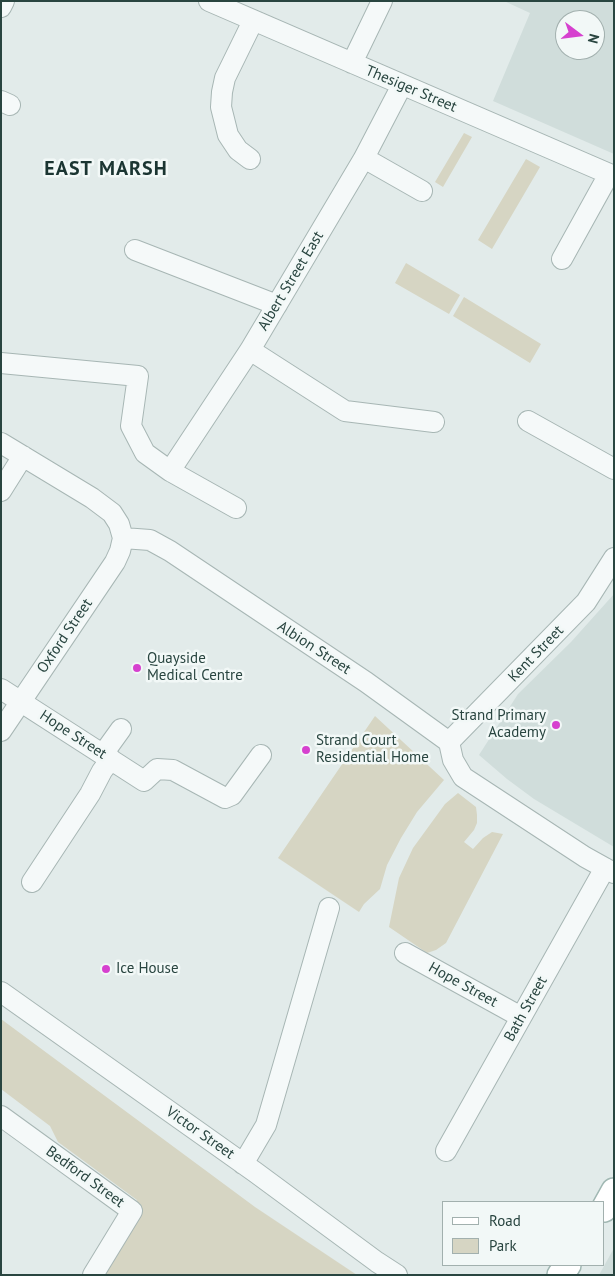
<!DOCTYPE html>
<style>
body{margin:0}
#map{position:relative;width:615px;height:1276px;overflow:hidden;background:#e2ebea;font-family:"PT Sans",sans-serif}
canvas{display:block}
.frame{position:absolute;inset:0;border:2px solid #294540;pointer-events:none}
.legend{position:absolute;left:442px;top:1201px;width:162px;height:65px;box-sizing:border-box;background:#f2f8f7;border:1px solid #a2b0ae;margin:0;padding:6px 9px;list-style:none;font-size:15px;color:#294540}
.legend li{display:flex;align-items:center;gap:10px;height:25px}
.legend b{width:25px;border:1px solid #a2b0ae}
.north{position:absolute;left:555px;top:10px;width:50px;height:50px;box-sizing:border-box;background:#f2f8f7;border:1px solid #a2b0ae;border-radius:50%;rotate:105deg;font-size:14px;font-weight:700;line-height:20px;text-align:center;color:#294540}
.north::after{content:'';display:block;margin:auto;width:18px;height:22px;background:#d641cf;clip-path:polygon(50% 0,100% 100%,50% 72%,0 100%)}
</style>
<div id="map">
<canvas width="615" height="1276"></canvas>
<div class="frame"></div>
<ul class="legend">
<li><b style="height:6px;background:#fff"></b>Road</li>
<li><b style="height:14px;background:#d6d5c3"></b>Park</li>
</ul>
<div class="north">N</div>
</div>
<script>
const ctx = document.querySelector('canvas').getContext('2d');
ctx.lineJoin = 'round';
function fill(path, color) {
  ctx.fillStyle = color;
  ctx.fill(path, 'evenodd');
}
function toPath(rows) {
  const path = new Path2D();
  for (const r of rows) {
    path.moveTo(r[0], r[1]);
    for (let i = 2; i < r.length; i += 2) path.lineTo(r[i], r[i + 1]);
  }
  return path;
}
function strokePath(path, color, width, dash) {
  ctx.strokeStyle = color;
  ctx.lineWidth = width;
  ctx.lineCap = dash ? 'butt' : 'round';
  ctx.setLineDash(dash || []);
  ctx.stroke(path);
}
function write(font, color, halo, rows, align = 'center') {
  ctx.font = font + ' "PT Sans",sans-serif';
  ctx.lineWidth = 5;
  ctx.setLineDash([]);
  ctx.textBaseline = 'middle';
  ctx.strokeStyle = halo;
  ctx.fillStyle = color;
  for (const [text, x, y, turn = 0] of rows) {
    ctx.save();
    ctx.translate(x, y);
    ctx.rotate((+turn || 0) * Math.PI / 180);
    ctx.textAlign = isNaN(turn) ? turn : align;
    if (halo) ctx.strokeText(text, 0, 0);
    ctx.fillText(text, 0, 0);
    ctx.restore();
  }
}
const built = toPath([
 [504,1,614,1,614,154,493,101,530,13],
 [565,20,595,20,595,50,565,50],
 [614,594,614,847,534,799,507,779,479,755,518,694,571,642],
 [614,1248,614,1275,599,1275]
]);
const green = toPath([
 [464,133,472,137,443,187,435,182],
 [526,159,540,167,492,249,478,240],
 [406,263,460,295,449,314,395,283],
 [464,297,541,344,530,363,453,316],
 [375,716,444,780,417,812,401,838,387,865,380,889,364,904,359,912,278,858],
 [458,793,476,807,477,815,477,823,474,830,464,842,473,849,483,838,492,832,503,834,446,943,436,950,427,953,389,927,399,878,413,848,445,804],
 [1,1019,255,1207,357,1275,105,1275,118,1252,115,1242,137,1200,58,1142,50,1126,1,1089]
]);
const minor = toPath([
 [209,1,614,176],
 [1,7,4,1],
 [352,63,382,1],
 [1,101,10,105],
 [364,158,422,191],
 [250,159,238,150,228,135,221,107,222,92,225,78,253,21],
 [135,250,277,305],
 [562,259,609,174],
 [250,350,345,411,434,422],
 [1,363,138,376,131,426,145,453,170,471,236,508],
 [528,421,614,469],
 [1,443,92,498,112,513,119,524,123,538],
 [170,471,250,350,364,158,402,85],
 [1,491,23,456],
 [123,538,150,540,170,551,366,682,449,742,453,760,463,777,585,857,614,873],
 [1,689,144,781,157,769,173,770,225,798,232,795,261,755],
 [1,731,115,562,120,551,123,538],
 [449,742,586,602,614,558],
 [103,754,121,729],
 [32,882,90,794,102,771,111,759],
 [405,953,521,1017],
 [1,992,255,1172,377,1262,397,1275],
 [1,1116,132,1211,93,1275],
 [446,1151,605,868],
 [243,1164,266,1125,329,908]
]);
const major = toPath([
 [604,1209,614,1191],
 [560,1275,568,1265]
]);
const markers = [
 [137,668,5,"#d641cf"],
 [556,725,5,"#d641cf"],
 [306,750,5,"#d641cf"],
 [106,969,5,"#d641cf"]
];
const streetNames = [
 ["Thesiger Street",411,89,23],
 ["Albert Street East",291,281,-59],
 ["Oxford Street",65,636,-56],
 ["Albion Street",314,648,33],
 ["Kent Street",536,654,-46],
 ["Hope Street",73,735,33],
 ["Hope Street",463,985,29],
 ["Bath Street",526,1009,-61],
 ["Victor Street",200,1133,35],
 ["Bedford Street",85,1177,36]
];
const poiNames = [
 ["Quayside",147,659],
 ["Medical Centre",147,676],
 ["Strand Primary",546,716,"right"],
 ["Academy",546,733,"right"],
 ["Strand Court",316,741],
 ["Residential Home",316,758],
 ["Ice House",116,969]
];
const districtNames = [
 ["EAST MARSH",106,169]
];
fill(built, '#d0dddb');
fill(green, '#d6d5c3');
strokePath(minor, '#a7b6b4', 22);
strokePath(major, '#a1b8b3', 28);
strokePath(minor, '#f5f9f9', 20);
strokePath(major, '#fff', 25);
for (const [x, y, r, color] of markers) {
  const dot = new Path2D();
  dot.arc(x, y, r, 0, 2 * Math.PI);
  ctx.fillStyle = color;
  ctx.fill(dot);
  strokePath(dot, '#f2f8f7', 2);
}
write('15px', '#294540', '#f2f8f7', streetNames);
write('15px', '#294540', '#f2f8f7', poiNames, 'left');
ctx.letterSpacing = '1px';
write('bold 20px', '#1b3532', '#f2f8f7', districtNames);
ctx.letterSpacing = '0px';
</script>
